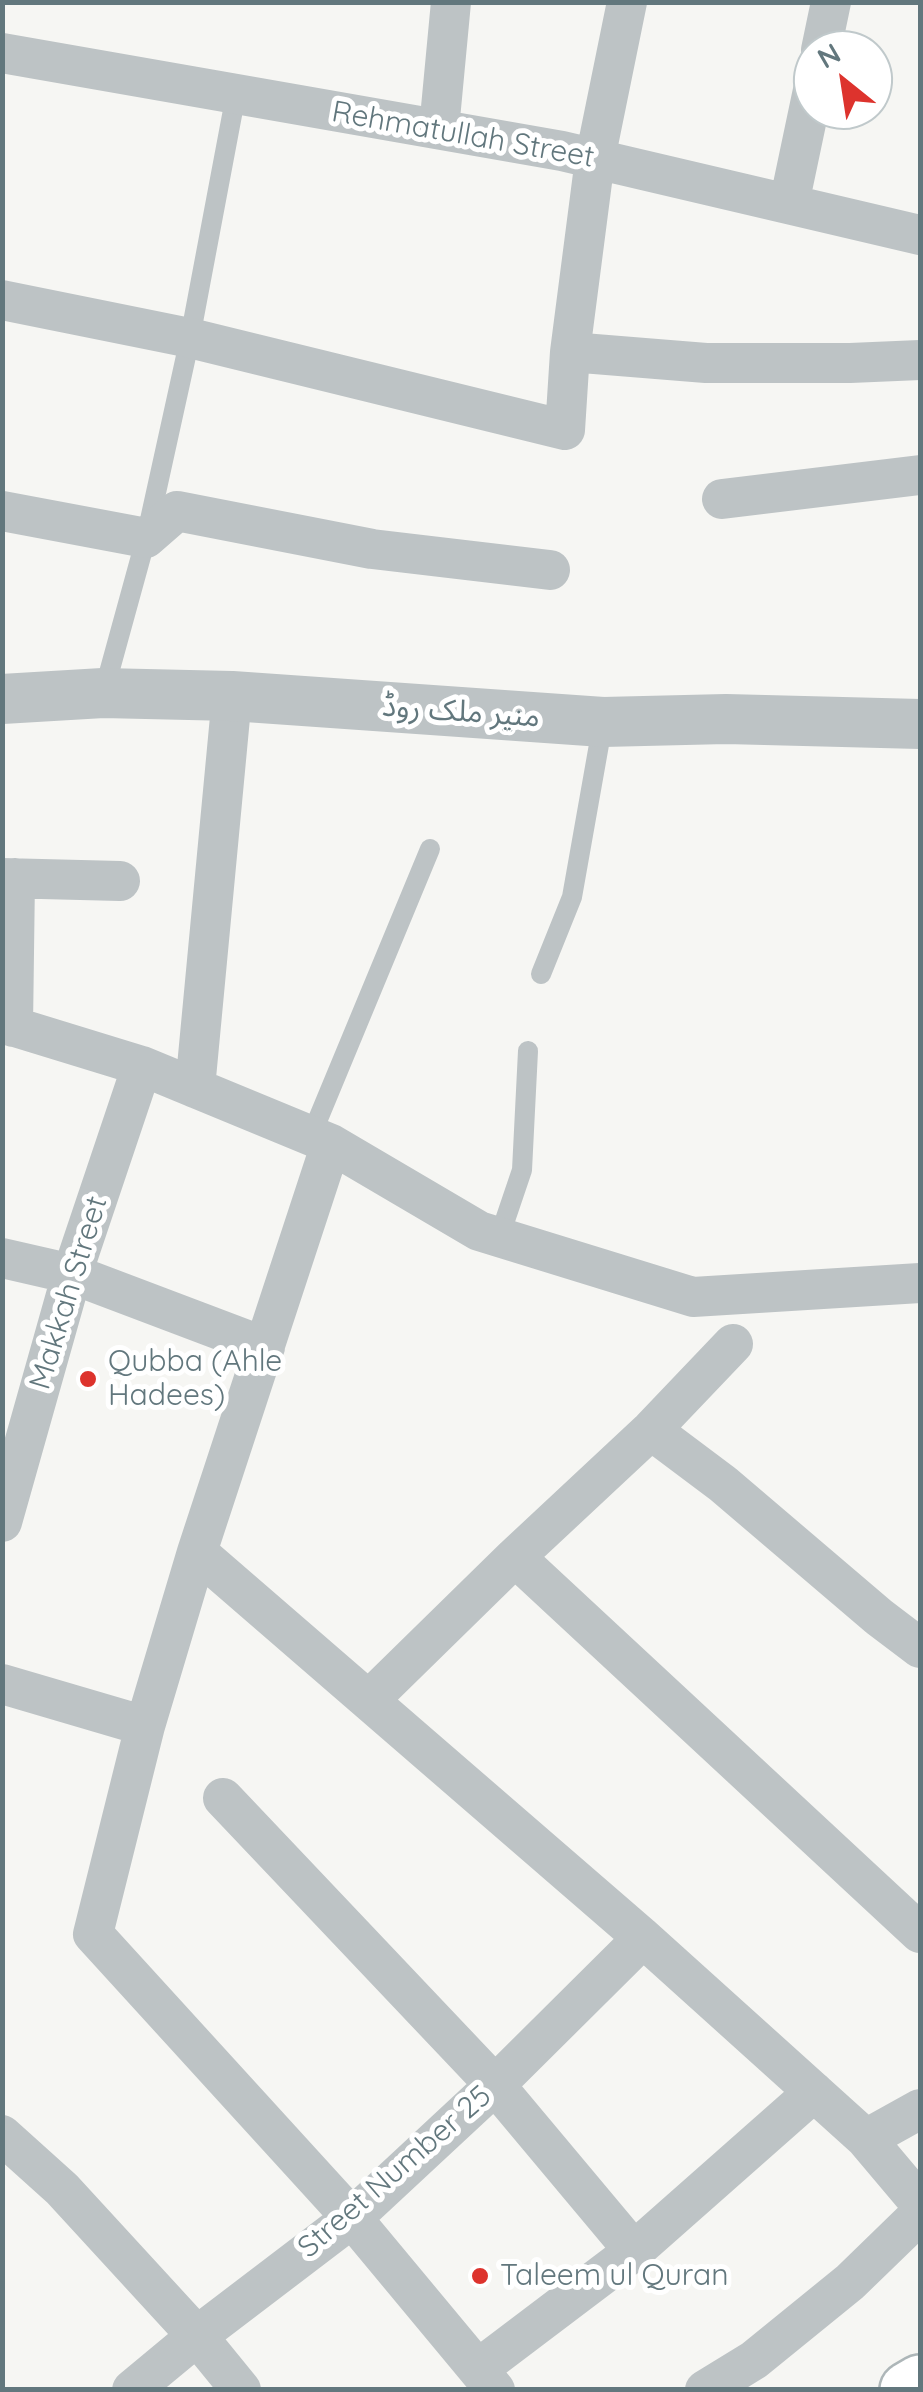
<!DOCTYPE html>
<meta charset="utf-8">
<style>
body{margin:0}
#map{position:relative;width:923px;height:2392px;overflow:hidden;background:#f6f6f3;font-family:Quicksand,sans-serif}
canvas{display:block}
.frame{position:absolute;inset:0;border:5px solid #62777d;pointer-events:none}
.north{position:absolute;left:793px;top:30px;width:100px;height:100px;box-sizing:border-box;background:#fff;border:2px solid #c0c9cb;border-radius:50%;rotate:330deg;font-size:28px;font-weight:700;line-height:40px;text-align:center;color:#62777d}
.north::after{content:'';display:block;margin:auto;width:35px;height:45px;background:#dd332d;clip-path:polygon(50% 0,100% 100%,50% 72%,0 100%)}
</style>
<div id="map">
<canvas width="923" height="2392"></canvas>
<div class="frame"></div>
<div class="north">N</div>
</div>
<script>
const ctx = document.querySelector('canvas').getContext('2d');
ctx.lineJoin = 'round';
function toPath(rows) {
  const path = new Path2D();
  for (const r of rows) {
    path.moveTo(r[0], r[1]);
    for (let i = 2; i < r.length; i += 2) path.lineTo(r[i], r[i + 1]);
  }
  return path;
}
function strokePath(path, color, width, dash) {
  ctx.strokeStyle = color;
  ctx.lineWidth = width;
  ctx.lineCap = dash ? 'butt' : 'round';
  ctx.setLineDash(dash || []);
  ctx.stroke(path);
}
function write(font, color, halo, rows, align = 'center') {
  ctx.font = font + ' Quicksand,"Noto Sans Arabic",sans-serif';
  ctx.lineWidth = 10;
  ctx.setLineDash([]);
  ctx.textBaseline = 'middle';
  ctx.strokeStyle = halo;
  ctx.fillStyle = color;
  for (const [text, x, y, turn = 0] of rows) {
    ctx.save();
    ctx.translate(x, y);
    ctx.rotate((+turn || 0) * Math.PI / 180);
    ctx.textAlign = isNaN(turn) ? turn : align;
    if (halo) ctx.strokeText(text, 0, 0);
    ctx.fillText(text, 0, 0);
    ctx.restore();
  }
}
const service = toPath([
 [104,691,146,538,190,338,236,94],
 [541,974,572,897,603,722],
 [311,1136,430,849],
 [499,1238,522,1170,528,1051]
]);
const minor = toPath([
 [821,50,831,2],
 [2,53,562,151,920,235],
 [439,129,451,2],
 [789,204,813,90],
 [2,300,190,338,565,430,570,352,595,159,627,2],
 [570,352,706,363,850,363,920,360],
 [722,499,920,475],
 [2,511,146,538,177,511,372,549,550,570],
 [2,878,120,881],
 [2,1023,142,1066,331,1144,479,1231,693,1297,920,1283],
 [13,1027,15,878],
 [195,1088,232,696],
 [331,1144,197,1552,145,1726,93,1934,352,2218,495,2390],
 [2,1258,72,1274,265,1347],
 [651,1430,723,1484,879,1617,920,1648],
 [2,1522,72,1274,142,1066],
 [197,1552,643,1938,866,2139,920,2203],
 [515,1557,920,1933],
 [2,1684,145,1726],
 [369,1700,515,1557,651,1430,733,1344],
 [223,1798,495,2085,634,2251],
 [2,2135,62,2189,197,2336,241,2390],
 [866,2139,920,2109],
 [478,2369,634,2251,814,2092],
 [132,2390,197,2336,352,2218,495,2085,643,1938],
 [705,2390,754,2360,850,2282,920,2214]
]);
const tertiary = toPath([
 [2,699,103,693,232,696,603,722,726,719,920,724]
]);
const secondary = toPath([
 [908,2390,920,2383]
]);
const markers = [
 [88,1379,10,"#dd332d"],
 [480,2276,10,"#dd332d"]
];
const streetNames = [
 ["Rehmatullah Street",463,135,10],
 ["منیر ملک روڈ",461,712,4],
 ["Makkah Street",69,1293,-73],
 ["Street Number 25",395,2172,-41]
];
const poiNames = [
 ["Qubba (Ahle",108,1362],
 ["Hadees)",108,1396],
 ["Taleem ul Quran",500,2276]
];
strokePath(secondary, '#adb6b8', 60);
strokePath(service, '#bdc3c5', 20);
strokePath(minor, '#bdc3c5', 40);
strokePath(tertiary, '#bdc3c5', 50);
strokePath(secondary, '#fff', 55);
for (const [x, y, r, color] of markers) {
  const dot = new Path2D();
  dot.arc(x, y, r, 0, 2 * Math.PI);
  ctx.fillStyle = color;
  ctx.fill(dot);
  strokePath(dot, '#fff', 4);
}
write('30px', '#62777d', '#fff', streetNames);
write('30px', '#62777d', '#fff', poiNames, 'left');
</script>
